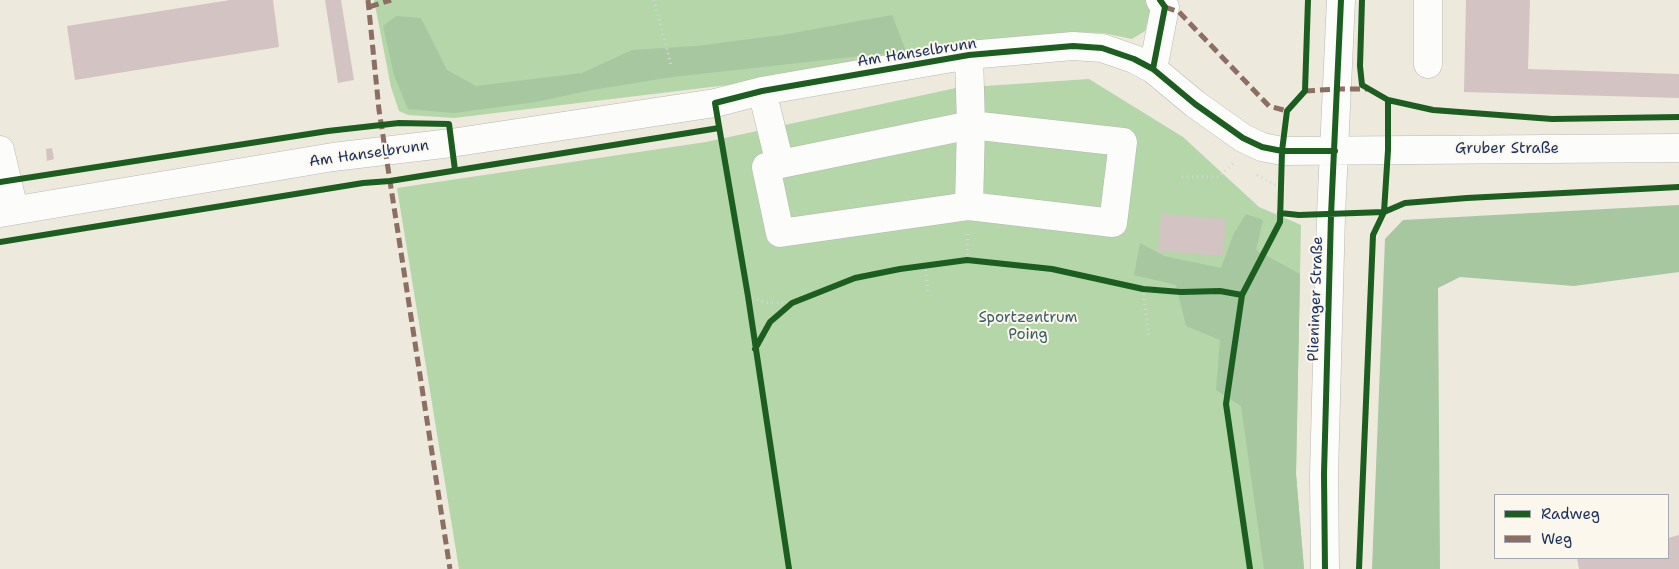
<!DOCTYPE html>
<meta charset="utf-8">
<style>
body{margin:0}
#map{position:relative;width:1679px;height:569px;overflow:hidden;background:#ede9dc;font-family:"Shantell Sans",sans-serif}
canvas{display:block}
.legend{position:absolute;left:1494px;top:494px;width:175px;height:65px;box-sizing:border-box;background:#fbf7ec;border:1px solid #a1a7b3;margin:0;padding:6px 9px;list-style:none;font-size:15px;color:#1b2f5e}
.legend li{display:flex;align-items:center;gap:10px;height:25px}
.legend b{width:25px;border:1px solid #a1a7b3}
</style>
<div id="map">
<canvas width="1679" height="569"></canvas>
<ul class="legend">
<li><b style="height:6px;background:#1b5e20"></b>Radweg</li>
<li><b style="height:6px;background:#8d6e63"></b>Weg</li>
</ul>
</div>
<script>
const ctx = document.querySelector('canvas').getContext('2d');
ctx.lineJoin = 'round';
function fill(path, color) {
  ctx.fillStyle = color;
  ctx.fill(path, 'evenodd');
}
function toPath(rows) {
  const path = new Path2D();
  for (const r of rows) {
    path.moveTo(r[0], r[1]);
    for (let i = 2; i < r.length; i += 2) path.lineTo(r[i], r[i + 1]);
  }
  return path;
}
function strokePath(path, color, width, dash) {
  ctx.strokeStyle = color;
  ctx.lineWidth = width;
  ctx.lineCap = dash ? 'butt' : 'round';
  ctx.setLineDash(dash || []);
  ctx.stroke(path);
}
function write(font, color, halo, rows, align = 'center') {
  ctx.font = font + ' "Shantell Sans",sans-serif';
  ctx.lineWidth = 4;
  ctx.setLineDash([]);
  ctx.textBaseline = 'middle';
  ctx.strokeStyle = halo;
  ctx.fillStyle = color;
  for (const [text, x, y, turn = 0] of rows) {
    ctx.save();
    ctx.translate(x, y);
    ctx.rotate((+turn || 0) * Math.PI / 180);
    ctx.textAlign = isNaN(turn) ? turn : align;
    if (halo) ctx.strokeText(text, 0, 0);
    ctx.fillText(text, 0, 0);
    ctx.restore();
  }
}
const green = toPath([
 [374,0,1146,0,1151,9,1145,31,1132,39,1103,33,1073,32,937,47,736,84,454,118,408,115,399,111,391,87],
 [1089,79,1183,137,1259,207,1301,225,1296,474,1304,569,459,569,397,188,706,142,956,88]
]);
const forest = toPath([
 [892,15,906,51,672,77,592,90,536,102,454,113,408,109,394,75,383,26,396,16,421,18,447,70,476,86,582,73,632,50,696,46,782,35],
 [1679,205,1679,272,1574,286,1460,277,1438,288,1440,569,1372,569,1385,239,1403,220],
 [1246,214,1263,220,1256,250,1300,274,1296,474,1304,569,1264,569,1241,406,1216,390,1220,340,1186,326,1176,285,1134,275,1140,243,1164,256,1221,268,1234,233]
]);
const building = toPath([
 [230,0,273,0,279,47,75,80,67,26],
 [325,0,341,0,354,80,338,83],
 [1466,0,1530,0,1528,69,1679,74,1679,98,1464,92],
 [52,148,54,159,47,161,46,149],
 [1161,214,1226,219,1223,256,1158,251],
 [1679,535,1679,569,1579,569,1577,558,1668,558,1668,538]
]);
const path = toPath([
 [654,0,671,65],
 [1257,175,1281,188],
 [34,177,97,166],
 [1182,177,1218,177,1233,164],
 [376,182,407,178],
 [309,191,347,185],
 [967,260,968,233],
 [925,265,928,292],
 [1143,289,1149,338],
 [748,296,768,303,792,303,855,278,900,269,967,260,1052,269,1143,289,1181,292,1220,291,1242,295],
 [755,349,770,322,791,303]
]);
const minor = toPath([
 [1428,0,1428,64],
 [1153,69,1165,7,1160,0],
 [762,91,780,164],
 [971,125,1123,142,1113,223,969,206,780,233,766,167,971,125],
 [0,150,14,210],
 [969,206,971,125,969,55],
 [0,213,333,157,451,143,715,103,762,91,969,55,1073,46,1102,48,1134,59,1153,69,1195,104,1243,138,1262,147,1282,151,1679,148],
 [1325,569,1324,474,1331,215,1341,0]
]);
const quiet = toPath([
 [368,0,379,110,450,569],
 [369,7,391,0],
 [1165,7,1179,12,1269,106,1287,111],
 [1305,91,1338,89,1367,89]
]);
const cycleway = toPath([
 [1362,0,1360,66,1362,85,1388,100,1433,110,1552,119,1679,117],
 [1153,69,1165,7,1160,0],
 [0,182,328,131,399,123,449,124,455,170],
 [1280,213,1299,215,1384,212,1405,203,1467,198,1679,187],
 [0,242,363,183,390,181,719,128],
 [755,349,770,322,792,303,855,278,900,269,967,260,1052,269,1143,289,1181,292,1220,291,1242,295],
 [789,569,748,296,715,103,762,91,969,55,1073,46,1102,48,1134,59,1153,69,1195,104,1243,138,1262,147,1282,151,1335,151],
 [1250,569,1226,404,1242,295,1280,222,1282,151,1287,111,1305,91,1308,0],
 [1325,569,1324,474,1331,215,1341,0],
 [1359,569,1373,235,1384,212,1388,150,1388,100]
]);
const streetNames = [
 ["Am Hanselbrunn",917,53,-9],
 ["Gruber Straße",1507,149],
 ["Am Hanselbrunn",369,154,-8],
 ["Plieninger Straße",1316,299,-88]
];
const parkNames = [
 ["Sportzentrum",1028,318],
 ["Poing",1028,335]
];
fill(green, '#b4d6a9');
fill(forest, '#a6c7a0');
fill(building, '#d3c3c3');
strokePath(minor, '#b8b8b4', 29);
strokePath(path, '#d6d6d5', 3, [1, 4]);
strokePath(minor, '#fcfcfa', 28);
strokePath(quiet, '#8d6e63', 5, [10, 5]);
strokePath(cycleway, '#1b5e20', 6);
write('15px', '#1b2f5e', '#fbf7ec', streetNames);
write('15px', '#3b5d68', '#fbf7ec', parkNames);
</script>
